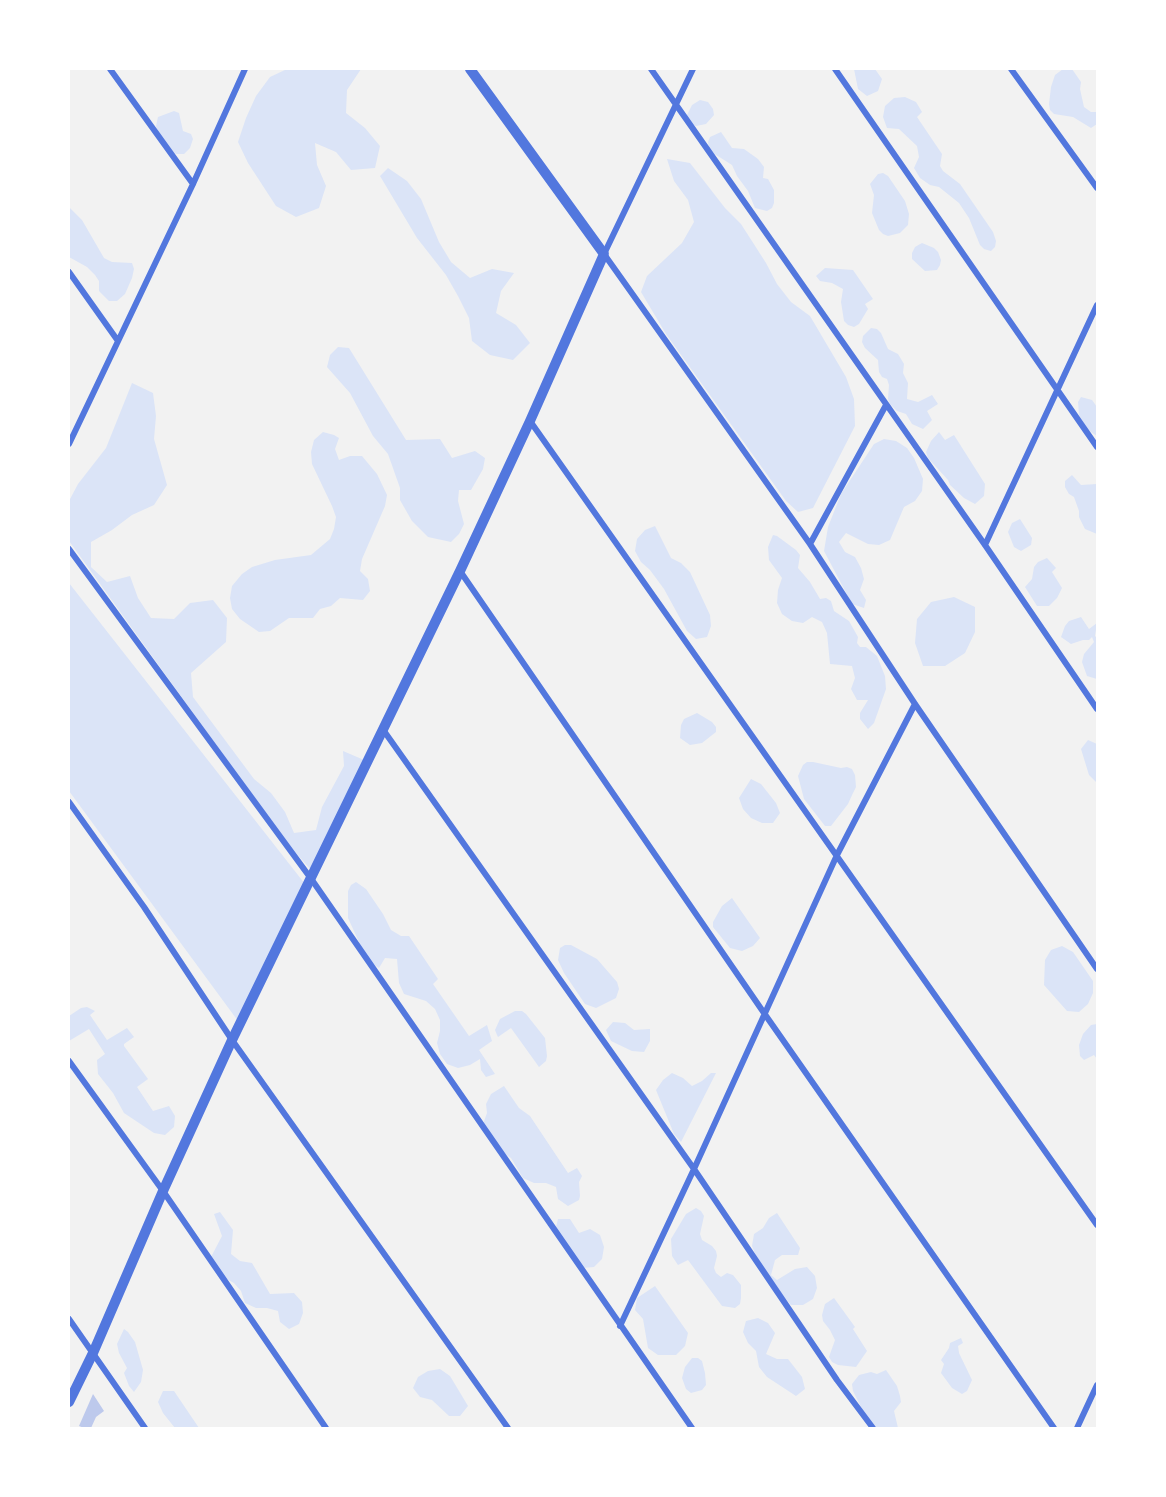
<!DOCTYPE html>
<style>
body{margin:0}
#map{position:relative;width:1166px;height:1497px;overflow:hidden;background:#f2f2f2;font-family:"PT Sans Narrow",sans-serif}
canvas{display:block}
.frame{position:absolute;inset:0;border:70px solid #fff;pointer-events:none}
</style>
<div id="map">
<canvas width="1166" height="1497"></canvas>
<div class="frame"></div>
</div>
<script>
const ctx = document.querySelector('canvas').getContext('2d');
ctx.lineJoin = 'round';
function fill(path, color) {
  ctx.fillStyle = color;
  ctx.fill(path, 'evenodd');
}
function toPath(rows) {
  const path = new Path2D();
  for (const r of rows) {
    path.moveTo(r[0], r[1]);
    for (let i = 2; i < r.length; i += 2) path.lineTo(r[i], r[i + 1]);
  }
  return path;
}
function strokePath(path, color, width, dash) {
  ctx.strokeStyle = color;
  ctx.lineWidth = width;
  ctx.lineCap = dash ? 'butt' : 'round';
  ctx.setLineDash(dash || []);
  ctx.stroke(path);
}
const green = toPath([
 [287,69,361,69,347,90,346,113,365,128,380,146,375,168,351,170,336,152,315,143,317,165,326,186,319,208,296,217,276,206,248,163,238,142,246,118,256,96,270,77],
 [854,69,875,69,882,79,878,91,867,96,858,89],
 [1063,69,1072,69,1081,82,1080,89,1084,107,1091,112,1097,112,1097,124,1091,128,1073,117,1054,114,1050,110,1049,104,1051,87,1055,75],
 [905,97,916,102,922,112,917,117,942,154,940,166,943,171,960,184,993,232,996,241,995,247,991,251,984,249,980,245,969,218,959,203,939,187,930,185,920,178,914,168,919,157,917,146,899,129,887,128,883,117,885,106,894,98],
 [700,100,708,102,713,109,714,115,706,124,696,126,693,125,686,117,692,105],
 [174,111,179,113,183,131,191,134,193,139,190,148,184,154,176,154,167,147,158,134,156,126,158,117],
 [721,132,732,148,744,149,758,159,764,167,763,178,768,179,774,190,774,203,772,208,767,211,755,208,748,191,737,176,732,165,713,153,709,148,708,142,710,137],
 [667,159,690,163,725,208,741,224,766,263,777,284,791,302,810,316,846,377,854,399,855,426,813,508,798,512,786,501,666,334,641,292,647,276,682,243,694,222,688,200,674,181],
 [388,168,407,181,421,199,439,242,451,262,470,278,492,269,514,273,501,291,496,313,516,325,530,343,513,360,490,355,472,341,469,318,458,296,446,275,417,238,380,176],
 [883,173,888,176,905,201,909,214,908,225,900,233,888,236,883,234,879,230,872,213,874,195,870,184,878,174],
 [69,207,82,220,104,258,112,262,132,263,134,269,132,278,125,294,117,301,109,301,99,291,99,281,95,275,87,267,69,257],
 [922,243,934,248,938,252,941,260,940,265,937,270,925,271,912,259,912,253,915,247],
 [825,268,853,270,873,299,865,304,868,309,859,324,854,327,848,325,844,321,841,302,843,289,832,283,820,281,816,276],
 [871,328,877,329,881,333,888,349,898,354,904,364,903,373,908,383,907,399,918,402,932,395,938,404,927,411,932,420,923,429,912,424,906,414,897,411,890,404,888,399,889,385,887,379,882,377,879,372,878,360,865,348,862,342,863,336],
 [338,347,349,348,406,440,440,439,452,458,475,451,485,458,483,469,471,490,459,490,458,501,464,524,459,534,451,542,428,537,412,521,400,500,400,488,388,454,373,436,350,393,327,367,330,355],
 [132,383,153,393,156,416,154,439,167,485,154,505,132,515,112,530,91,542,91,567,107,582,130,576,138,598,151,618,174,619,190,603,213,600,227,618,226,642,191,673,193,697,254,779,271,793,285,812,294,833,316,830,322,807,344,766,343,751,364,760,311,870,296,853,256,800,69,541,69,501,78,484,106,448],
 [1081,397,1092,400,1097,407,1097,436,1088,430,1079,415,1078,402],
 [323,432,334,435,339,438,335,449,339,460,350,456,362,456,377,474,387,495,385,506,362,559,360,571,368,579,370,591,363,600,340,598,331,606,320,609,313,618,289,618,270,631,259,632,240,619,232,609,230,598,232,586,242,574,252,567,275,560,311,555,330,539,334,529,336,517,332,506,312,464,311,452,314,440],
 [939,432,945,440,954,435,985,484,984,496,975,504,964,498,950,485,948,480,928,458,926,452,931,441],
 [884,439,896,441,907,448,914,458,923,479,922,491,915,501,904,507,890,540,879,545,868,544,846,533,839,542,845,552,855,557,861,568,864,579,860,590,866,600,864,608,852,604,824,551,828,527,841,494,874,444],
 [1072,475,1081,485,1097,484,1097,534,1085,529,1079,517,1079,511,1074,497,1069,494,1065,487,1065,481],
 [1020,519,1032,538,1031,545,1021,551,1014,547,1008,532,1012,523],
 [655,526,671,558,681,563,690,572,710,615,711,626,707,637,696,639,687,631,664,589,650,570,641,562,635,551,637,539,645,530],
 [773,535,777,536,796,550,800,555,798,568,810,582,820,599,826,598,831,601,834,611,849,621,858,637,857,643,860,647,866,647,877,656,885,676,886,689,874,723,868,729,860,719,860,713,868,700,857,700,851,689,855,678,852,666,830,664,827,633,822,622,812,617,803,623,792,621,782,614,777,603,778,590,782,578,769,560,768,547],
 [1047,558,1056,568,1052,572,1062,588,1057,598,1049,606,1037,606,1025,587,1032,579,1034,567,1038,562],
 [69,583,305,884,238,1021,69,791],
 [954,597,975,607,975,632,965,653,945,666,923,666,915,643,917,619,931,602],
 [1081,617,1089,629,1097,623,1095,636,1097,638,1097,679,1087,676,1082,662,1084,654,1094,642,1092,637,1089,640,1083,640,1071,644,1061,637,1065,626,1069,621],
 [697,713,712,722,716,727,716,732,702,743,690,745,680,738,681,725,684,719],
 [1088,740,1097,744,1097,783,1089,775,1081,749],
 [807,762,813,762,841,768,847,767,852,769,855,775,856,787,853,793,848,804,831,826,825,826,804,799,798,776,803,765],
 [751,779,761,784,776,803,780,813,773,823,762,823,751,818,743,809,739,798],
 [356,882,366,889,383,914,391,930,401,936,409,936,438,979,433,984,469,1036,487,1025,492,1041,479,1050,495,1074,486,1077,481,1070,480,1059,470,1065,458,1068,447,1064,440,1054,437,1043,440,1031,440,1020,435,1009,426,1001,404,994,399,983,397,959,385,958,379,968,370,962,360,949,359,942,348,918,348,891,351,885],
 [732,898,760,938,753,946,742,951,730,948,713,927,713,922,722,906],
 [565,945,571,945,597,959,617,982,619,989,616,998,596,1008,585,1004,564,973,558,960,560,948],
 [1062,946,1073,952,1093,981,1093,993,1088,1004,1079,1012,1067,1011,1044,985,1045,960,1051,950],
 [87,1007,95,1011,90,1015,107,1040,127,1028,134,1037,124,1044,124,1046,148,1079,137,1087,153,1111,169,1106,175,1116,174,1127,165,1135,154,1133,124,1113,113,1093,98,1074,97,1060,105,1054,89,1029,69,1041,69,1016,81,1008],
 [515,1011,522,1011,526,1014,545,1038,547,1056,546,1061,539,1067,511,1028,498,1037,497,1035,495,1030,500,1019],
 [613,1022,625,1023,634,1030,650,1029,650,1041,644,1052,632,1051,611,1041,606,1030],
 [1097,1024,1097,1059,1094,1055,1084,1060,1080,1056,1079,1045,1083,1034,1091,1025],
 [672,1073,683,1078,692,1086,702,1081,711,1073,716,1073,681,1142,674,1134,656,1090,663,1080],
 [504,1086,519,1108,530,1116,568,1173,577,1168,582,1176,579,1182,580,1196,579,1200,568,1206,558,1199,556,1187,546,1183,534,1183,523,1178,511,1158,501,1151,483,1124,487,1113,486,1104,491,1094],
 [696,1208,701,1211,704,1216,700,1234,702,1240,712,1246,716,1251,717,1256,714,1268,716,1273,721,1277,727,1273,733,1275,741,1285,741,1298,740,1304,735,1308,722,1306,688,1260,678,1265,672,1256,671,1239,686,1214],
 [220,1212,233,1230,231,1254,240,1261,252,1263,270,1294,294,1293,302,1302,303,1313,299,1324,289,1329,280,1322,278,1311,267,1308,256,1308,245,1303,241,1291,234,1283,223,1277,211,1257,222,1236,214,1214],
 [777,1213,800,1248,798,1255,782,1255,775,1260,771,1275,777,1280,795,1269,807,1267,815,1276,817,1288,813,1299,803,1305,791,1305,784,1297,756,1256,752,1246,754,1234,763,1228,769,1218],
 [558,1219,570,1219,579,1233,590,1229,600,1235,604,1247,602,1259,594,1267,582,1268,555,1231],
 [655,1286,688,1333,685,1346,676,1355,658,1355,648,1348,643,1319,635,1310,637,1298],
 [834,1298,855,1327,853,1329,867,1351,856,1367,838,1365,832,1362,829,1357,835,1340,830,1330,823,1321,822,1315,825,1304],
 [758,1318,768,1323,775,1333,766,1354,777,1359,788,1359,802,1377,805,1389,796,1396,767,1377,759,1367,756,1351,748,1343,743,1332,746,1321],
 [124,1329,128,1332,135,1342,143,1370,141,1382,134,1392,129,1386,124,1373,127,1368,119,1353,117,1344],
 [961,1338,963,1343,958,1346,959,1353,972,1380,967,1391,962,1394,952,1388,941,1373,944,1364,941,1360,949,1348,950,1343],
 [692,1358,698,1358,702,1361,705,1373,706,1385,702,1390,691,1393,686,1389,682,1378,685,1367],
 [440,1369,450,1376,468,1406,460,1416,449,1416,432,1400,420,1397,413,1388,418,1377,428,1371],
 [886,1370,897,1386,900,1396,901,1402,894,1411,898,1428,877,1428,862,1409,853,1391,852,1384,859,1375,871,1372,877,1374],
 [163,1391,174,1391,199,1428,175,1428,163,1413,158,1402]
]);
const building = toPath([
 [93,1394,104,1411,96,1417,91,1428,84,1428,79,1426]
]);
const minor = toPath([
 [110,69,193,184],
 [651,69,985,545,1097,709],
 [693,69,604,254,810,544,915,704,1097,969],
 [835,69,1097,447],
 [1011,69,1097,188],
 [69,272,118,341],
 [530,421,1097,1225],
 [69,444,193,184,245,69],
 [810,544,886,405],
 [985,545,1097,305],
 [69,549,312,880,692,1428],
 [460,571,764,1013,1054,1428],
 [384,731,694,1169,837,1380,873,1428],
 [69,802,144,907,232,1040,508,1428],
 [69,1061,163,1191,326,1428],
 [69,1319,145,1428],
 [620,1326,694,1169,837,855,915,704],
 [1077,1428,1097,1385]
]);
const tertiary = toPath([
 [69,1402,93,1353,163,1191,232,1040,460,571,530,421,604,254,470,69]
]);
fill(green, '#dbe4f7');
fill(building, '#bdc9ec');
strokePath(minor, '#5277de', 6);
strokePath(tertiary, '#5277de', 10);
</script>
